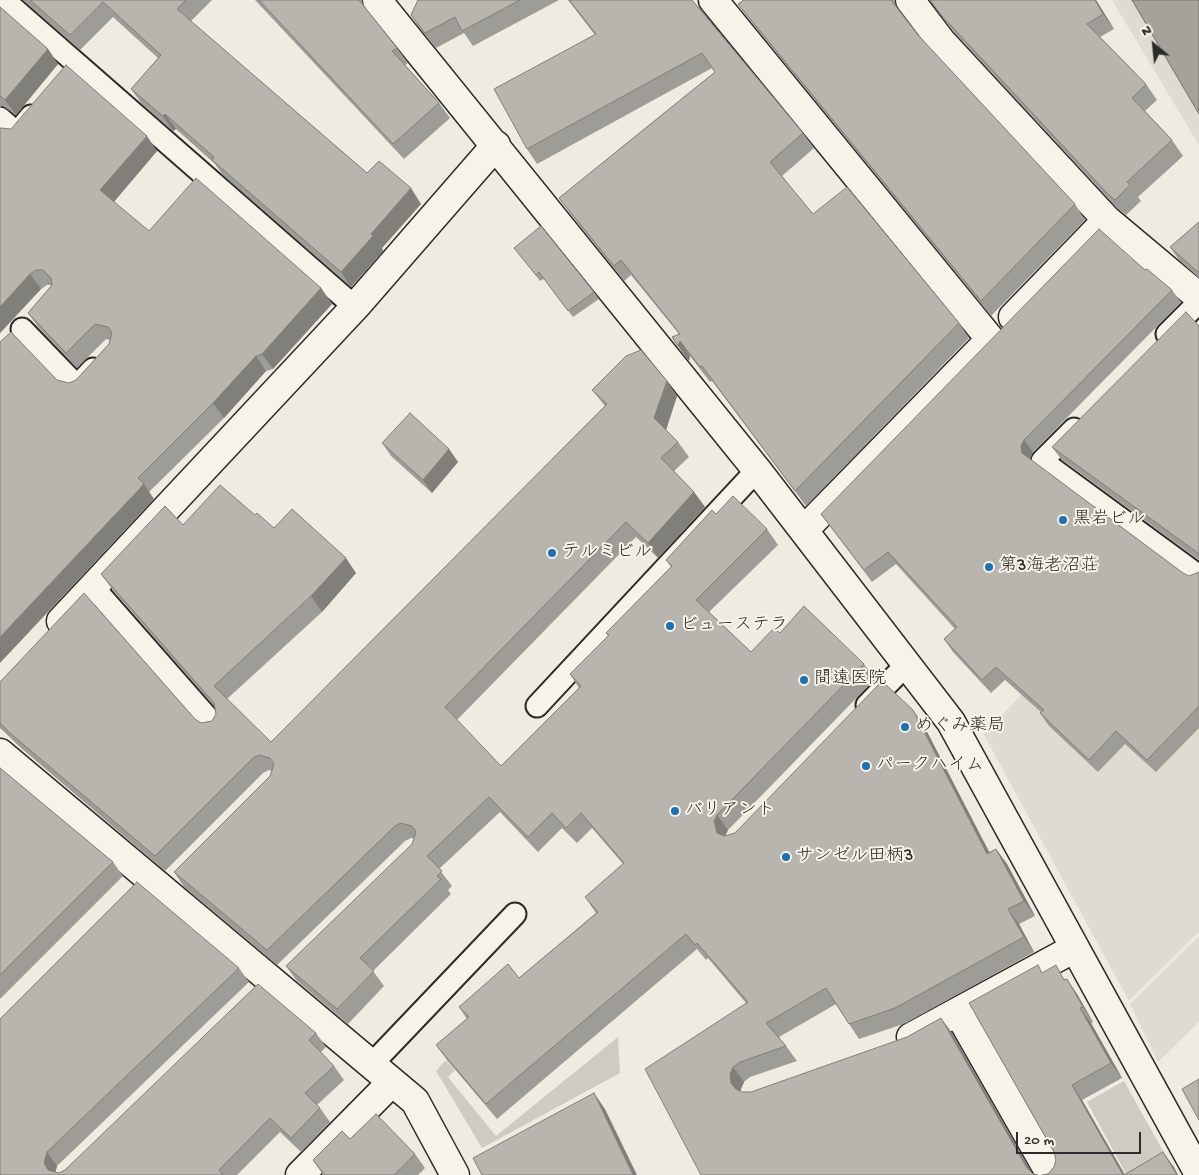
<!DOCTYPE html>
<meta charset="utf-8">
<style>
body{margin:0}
#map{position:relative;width:1199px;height:1175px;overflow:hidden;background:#efebe0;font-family:"Gochi Hand",sans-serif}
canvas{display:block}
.north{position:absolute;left:1129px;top:20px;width:50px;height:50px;-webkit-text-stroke:4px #f7f3e8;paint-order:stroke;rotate:332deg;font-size:14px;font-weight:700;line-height:20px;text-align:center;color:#2b2b2b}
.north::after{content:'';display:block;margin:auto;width:18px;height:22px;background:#2b2b2b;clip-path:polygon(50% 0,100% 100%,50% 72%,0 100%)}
.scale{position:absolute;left:1016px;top:1132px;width:125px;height:22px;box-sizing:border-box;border:2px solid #2b2b2b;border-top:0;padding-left:6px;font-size:15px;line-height:18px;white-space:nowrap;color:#2b2b2b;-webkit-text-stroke:4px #f7f3e8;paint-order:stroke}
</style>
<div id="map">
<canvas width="1199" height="1175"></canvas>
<div class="north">N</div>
<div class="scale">20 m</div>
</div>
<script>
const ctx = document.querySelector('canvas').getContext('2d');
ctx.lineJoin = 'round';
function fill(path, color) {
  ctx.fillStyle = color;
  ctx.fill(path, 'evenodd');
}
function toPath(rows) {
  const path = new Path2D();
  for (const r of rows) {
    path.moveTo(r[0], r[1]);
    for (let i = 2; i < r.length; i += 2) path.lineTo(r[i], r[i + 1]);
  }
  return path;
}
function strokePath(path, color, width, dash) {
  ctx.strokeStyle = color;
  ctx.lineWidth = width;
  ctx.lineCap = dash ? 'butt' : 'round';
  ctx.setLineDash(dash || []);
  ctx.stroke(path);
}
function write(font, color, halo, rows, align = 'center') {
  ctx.font = font + ' "Gochi Hand","Klee One",sans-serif';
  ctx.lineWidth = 4;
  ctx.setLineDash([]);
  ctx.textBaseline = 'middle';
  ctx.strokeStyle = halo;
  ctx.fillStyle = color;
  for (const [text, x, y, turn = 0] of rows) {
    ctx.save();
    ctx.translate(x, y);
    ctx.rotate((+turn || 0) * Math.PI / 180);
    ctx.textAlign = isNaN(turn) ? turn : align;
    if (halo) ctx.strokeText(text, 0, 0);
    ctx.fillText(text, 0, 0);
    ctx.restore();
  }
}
const built = toPath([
 [1112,0,1199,0,1199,145],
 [1104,604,1199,697,1199,932,1129,1001,984,735],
 [1199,936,1199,1022,1158,1062,1130,1004]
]);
const green = toPath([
 [618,1037,620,1073,482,1148,436,1071,446,1060,455,1070,448,1077,496,1136],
 [1124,1081,1164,1153,1126,1174,1087,1102]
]);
const water = toPath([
 [1132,0,1199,0,1199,114,1132,0]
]);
const lane = toPath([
 [4,0,355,307],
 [0,118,17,133,31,116],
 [22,329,77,386,93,369],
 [1167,334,1199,302],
 [1074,429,1042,461,1199,576],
 [93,587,215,726],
 [867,705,907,664],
 [537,706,757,470],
 [371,1065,515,914]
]);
const street = toPath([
 [377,0,757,470,951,722,1199,1174],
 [713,0,991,340],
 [910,0,941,41,1107,220,1199,297],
 [1013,317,1107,220],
 [804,530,984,346],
 [61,621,355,307,496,145],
 [0,753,415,1101,455,1175],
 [958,1012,1051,1175],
 [911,1037,1075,948],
 [300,1175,392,1082]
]);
const wall = toPath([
 [23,0,212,0,191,21,367,173,421,204,382,248,383,251,351,287,223,175,215,164,176,129,173,131,142,104,131,89,158,58,113,17,80,50],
 [255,0,362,0,363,5,397,48,408,63,405,65,439,103,450,118,404,159],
 [418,0,559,0,473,46,464,33,436,48,421,30,411,15],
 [568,0,692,0,803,133,814,148,782,176,813,214,959,323,969,338,806,506,712,381,710,382,690,356,689,361,682,352,672,337,679,334,631,275,624,281,570,213,559,198,715,72,712,68,537,164,527,149,595,35],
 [744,0,895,0,895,2,896,7,918,35,1075,204,1085,220,991,316,749,19,738,4],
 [930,0,1096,0,1114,29,1100,37,1146,84,1157,100,1145,111,1172,140,1183,156,1138,197,1141,201,1126,215,1118,209,953,31],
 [0,7,48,49,58,64,16,115,3,106,0,107],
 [0,128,157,151,114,202,149,231,321,288,332,304,273,369,266,371,224,418,149,492,154,499,57,380,69,383,76,380,109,344,110,340,106,339,77,368,39,328,28,313,52,285,47,285,41,289,0,333],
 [1199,222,1199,278,1179,260,1170,247],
 [514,248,594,292,599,299,573,317,544,279,540,281],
 [1145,270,1172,290,1181,302,1033,452,1030,459,1183,573,1189,576,1199,572,1199,728,1156,772,1125,744,1098,772,1049,726,1040,713,1041,712,1005,680,991,693,953,652,944,639,955,629,896,564,872,582,821,514],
 [1199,326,1199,560,1061,459,1052,447],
 [592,390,677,396,666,430,678,442,689,457,674,471,694,492,705,507,658,558,636,537,457,720,501,766,579,688,570,674,608,636,606,633,671,567,666,560,716,514,767,529,778,545,709,612,751,652,780,633,864,664,875,679,728,830,725,836,735,833,924,726,989,852,996,849,1007,864,1035,916,1019,924,1034,952,906,1023,859,1039,836,1004,779,1037,786,1046,797,1061,750,1077,744,1082,741,1089,741,1092,751,1092,952,1033,1031,1172,701,1175,746,1003,708,958,706,960,697,949,497,1119,447,1060,436,1045,467,1019,459,1007,519,978,596,913,585,897,623,864,592,828,577,843,562,828,538,852,500,812,439,869,452,886,448,890,451,894,373,971,384,986,348,1024,297,981,286,966,412,844,414,838,411,838,405,841,277,965,184,887,174,872,270,776,272,771,269,770,263,773,165,871,21,748,0,728,0,682,195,719,201,723,212,721,216,714,215,707,112,589,101,574,183,525,255,515,274,528,356,573,322,612,227,699,271,742,605,406],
 [382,443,449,449,458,462,432,493,391,456],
 [0,768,113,862,123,876,0,999],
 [239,968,249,982,57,1166,55,1172,59,1173,316,1033,326,1047,321,1052,334,1066,344,1080,317,1105,320,1108,330,1122,301,1152,280,1132,237,1175,0,1175],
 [1043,972,1065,979,1077,994,1093,1022,1091,1023,1122,1078,1082,1100,1125,1175,1163,1152,1178,1175,1042,1175,1048,1174,1054,1167,1056,1160],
 [350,1139,415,1154,425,1168,418,1175,323,1175,313,1160]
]);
const shadedWall = toPath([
 [1095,0,1096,0,1114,29,1103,14],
 [48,49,58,64,16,115,5,100],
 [165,114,176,129,173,131,163,116],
 [147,136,157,151,111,205,100,190],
 [411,188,421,204,382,248,383,251,351,287,341,272,371,234],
 [30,274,41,289,0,333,0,307],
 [321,288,332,304,273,369,262,354],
 [680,341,690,356,689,361,678,346],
 [256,356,266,371,224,418,213,403],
 [667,381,677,396,665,433,654,418],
 [1024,440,1033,452,1030,459,1022,453,1021,446],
 [449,449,458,462,432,493,423,480],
 [144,484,154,499,0,663,0,637],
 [694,492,705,507,658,558,648,543],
 [346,558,356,573,322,612,311,596],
 [913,710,924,726,998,869,987,854],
 [717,815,728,830,725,836,717,833,714,821],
 [996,849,1007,864,1035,916,1024,901],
 [1008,909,1019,924,1034,952,1024,937],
 [1067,979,1077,994,1093,1022,1083,1007],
 [1080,1008,1091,1023,1122,1078,1111,1063],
 [941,1018,952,1033,1033,1175,1027,1168],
 [733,1067,744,1082,741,1089,741,1098,731,1083,730,1074],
 [1072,1085,1082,1100,1125,1175,1123,1175],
 [594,1093,605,1109,637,1175,633,1175],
 [47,1152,57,1166,55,1175,51,1175,44,1163],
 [1163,1152,1174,1167,1178,1175,1177,1175]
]);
const building = toPath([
 [30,0,186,0,177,9,367,173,379,161,411,188,371,234,373,236,341,272,212,160,214,157,165,114,163,116,131,89,161,55,103,2,70,35,30,0],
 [259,0,359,0,397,48,392,51,439,103,393,144,259,0],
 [418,0,520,0,462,31,455,17,425,33,411,15,418,0],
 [569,0,692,0,803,133,770,162,813,214,847,187,959,323,795,491,702,366,700,367,680,341,678,346,672,337,680,334,621,260,614,266,559,198,715,72,702,53,527,149,494,89,596,34,569,0],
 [744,0,891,0,918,35,1075,204,981,301,738,4,744,0],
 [930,0,1095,0,1103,14,1087,24,1146,84,1132,98,1172,140,1127,182,1130,185,1115,200,1107,193,942,16,930,0],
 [0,7,48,49,5,100,0,96,0,7],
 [66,65,147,136,100,190,149,231,196,178,321,288,262,354,256,356,213,403,138,478,144,484,0,637,0,342,11,332,57,380,69,383,76,380,109,344,112,333,108,327,95,324,66,353,28,313,52,285,51,278,43,270,36,270,30,274,0,307,0,128,11,129,66,65],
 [1199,222,1199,273,1170,247,1199,222],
 [541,226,594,292,568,311,539,272,536,275,514,248,541,226],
 [1099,229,1145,270,1147,269,1172,290,1024,440,1021,446,1022,453,1183,573,1189,576,1199,572,1199,706,1147,760,1116,731,1089,760,1040,713,1044,710,996,667,982,680,944,639,957,627,888,552,864,570,821,514,1099,229],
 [1186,312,1199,326,1199,556,1198,553,1052,447,1186,312],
 [641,350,667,381,654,418,678,442,661,458,694,492,648,543,626,522,445,707,501,766,581,686,570,674,609,635,606,633,672,566,666,560,712,510,716,514,733,496,767,529,696,600,751,652,774,628,780,633,804,606,864,664,717,815,714,821,717,833,724,836,735,833,882,681,913,710,987,854,996,849,1024,901,1008,909,1024,937,895,1008,849,1024,826,988,766,1023,786,1046,740,1062,733,1067,730,1074,731,1083,736,1089,742,1092,751,1092,907,1037,941,1018,1027,1168,1033,1174,1038,1175,701,1175,645,1069,748,1002,697,943,695,945,686,934,486,1104,436,1045,469,1017,459,1007,508,964,519,978,598,912,585,897,624,863,581,813,566,828,552,813,528,837,489,797,427,856,442,871,437,876,441,879,360,958,374,971,337,1009,286,966,412,844,416,832,412,826,401,823,395,826,267,950,174,872,270,776,274,764,270,758,259,755,253,758,155,856,10,733,0,723,0,682,84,593,195,719,201,723,212,721,216,714,214,703,101,574,165,506,183,525,220,485,255,515,257,513,274,528,292,509,346,558,311,596,214,686,271,742,607,404,592,390,626,356,641,350],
 [410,413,449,449,423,480,382,443,410,413],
 [0,768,113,862,0,975,0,768],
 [137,882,239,968,47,1152,44,1163,48,1170,59,1173,65,1170,258,984,316,1033,309,1040,334,1066,305,1093,320,1108,291,1138,270,1118,219,1170,223,1175,0,1175,0,1019,137,882],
 [1038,965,1042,973,1056,965,1064,980,1067,979,1083,1007,1080,1008,1111,1063,1072,1085,1123,1175,1042,1175,1048,1174,1054,1167,1056,1160,1054,1152,969,1003,1038,965],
 [1199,1079,1199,1120,1182,1089,1199,1079],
 [594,1093,633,1175,482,1175,473,1158,594,1093],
 [376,1114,415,1154,394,1175,325,1175,313,1160,342,1131,350,1139,376,1114],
 [1163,1152,1177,1175,1124,1175,1163,1152]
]);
const markers = [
 [1063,520,5,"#1f6fb2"],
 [552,553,5,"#1f6fb2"],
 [989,567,5,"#1f6fb2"],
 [670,626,5,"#1f6fb2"],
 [804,680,5,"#1f6fb2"],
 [905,727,5,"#1f6fb2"],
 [866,766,5,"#1f6fb2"],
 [675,811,5,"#1f6fb2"],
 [786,857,5,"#1f6fb2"]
];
const poiNames = [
 ["黒岩ビル",1073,520],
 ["テルミビル",562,553],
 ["第3海老沼荘",999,567],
 ["ビューステラ",680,626],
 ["間遠医院",814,680],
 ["めぐみ薬局",915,727],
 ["パークハイム",876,766],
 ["バリアント",685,811],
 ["サンゼル田柄3",796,857]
];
fill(built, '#dedbd1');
fill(green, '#cfcbc2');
fill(water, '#a4a29a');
strokePath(water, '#74726e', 1);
strokePath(lane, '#2b2b2b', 25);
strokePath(street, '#2b2b2b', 31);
strokePath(lane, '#f7f3e8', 21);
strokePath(street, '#f7f3e8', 28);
fill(wall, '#9e9c96');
fill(shadedWall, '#817f7a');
fill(building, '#b8b5ae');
strokePath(building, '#817f7a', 1);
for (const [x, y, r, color] of markers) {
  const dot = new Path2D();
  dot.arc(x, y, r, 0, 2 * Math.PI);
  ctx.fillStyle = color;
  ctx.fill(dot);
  strokePath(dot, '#f7f3e8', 2);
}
write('18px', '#2b2b2b', '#f7f3e8', poiNames, 'left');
</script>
